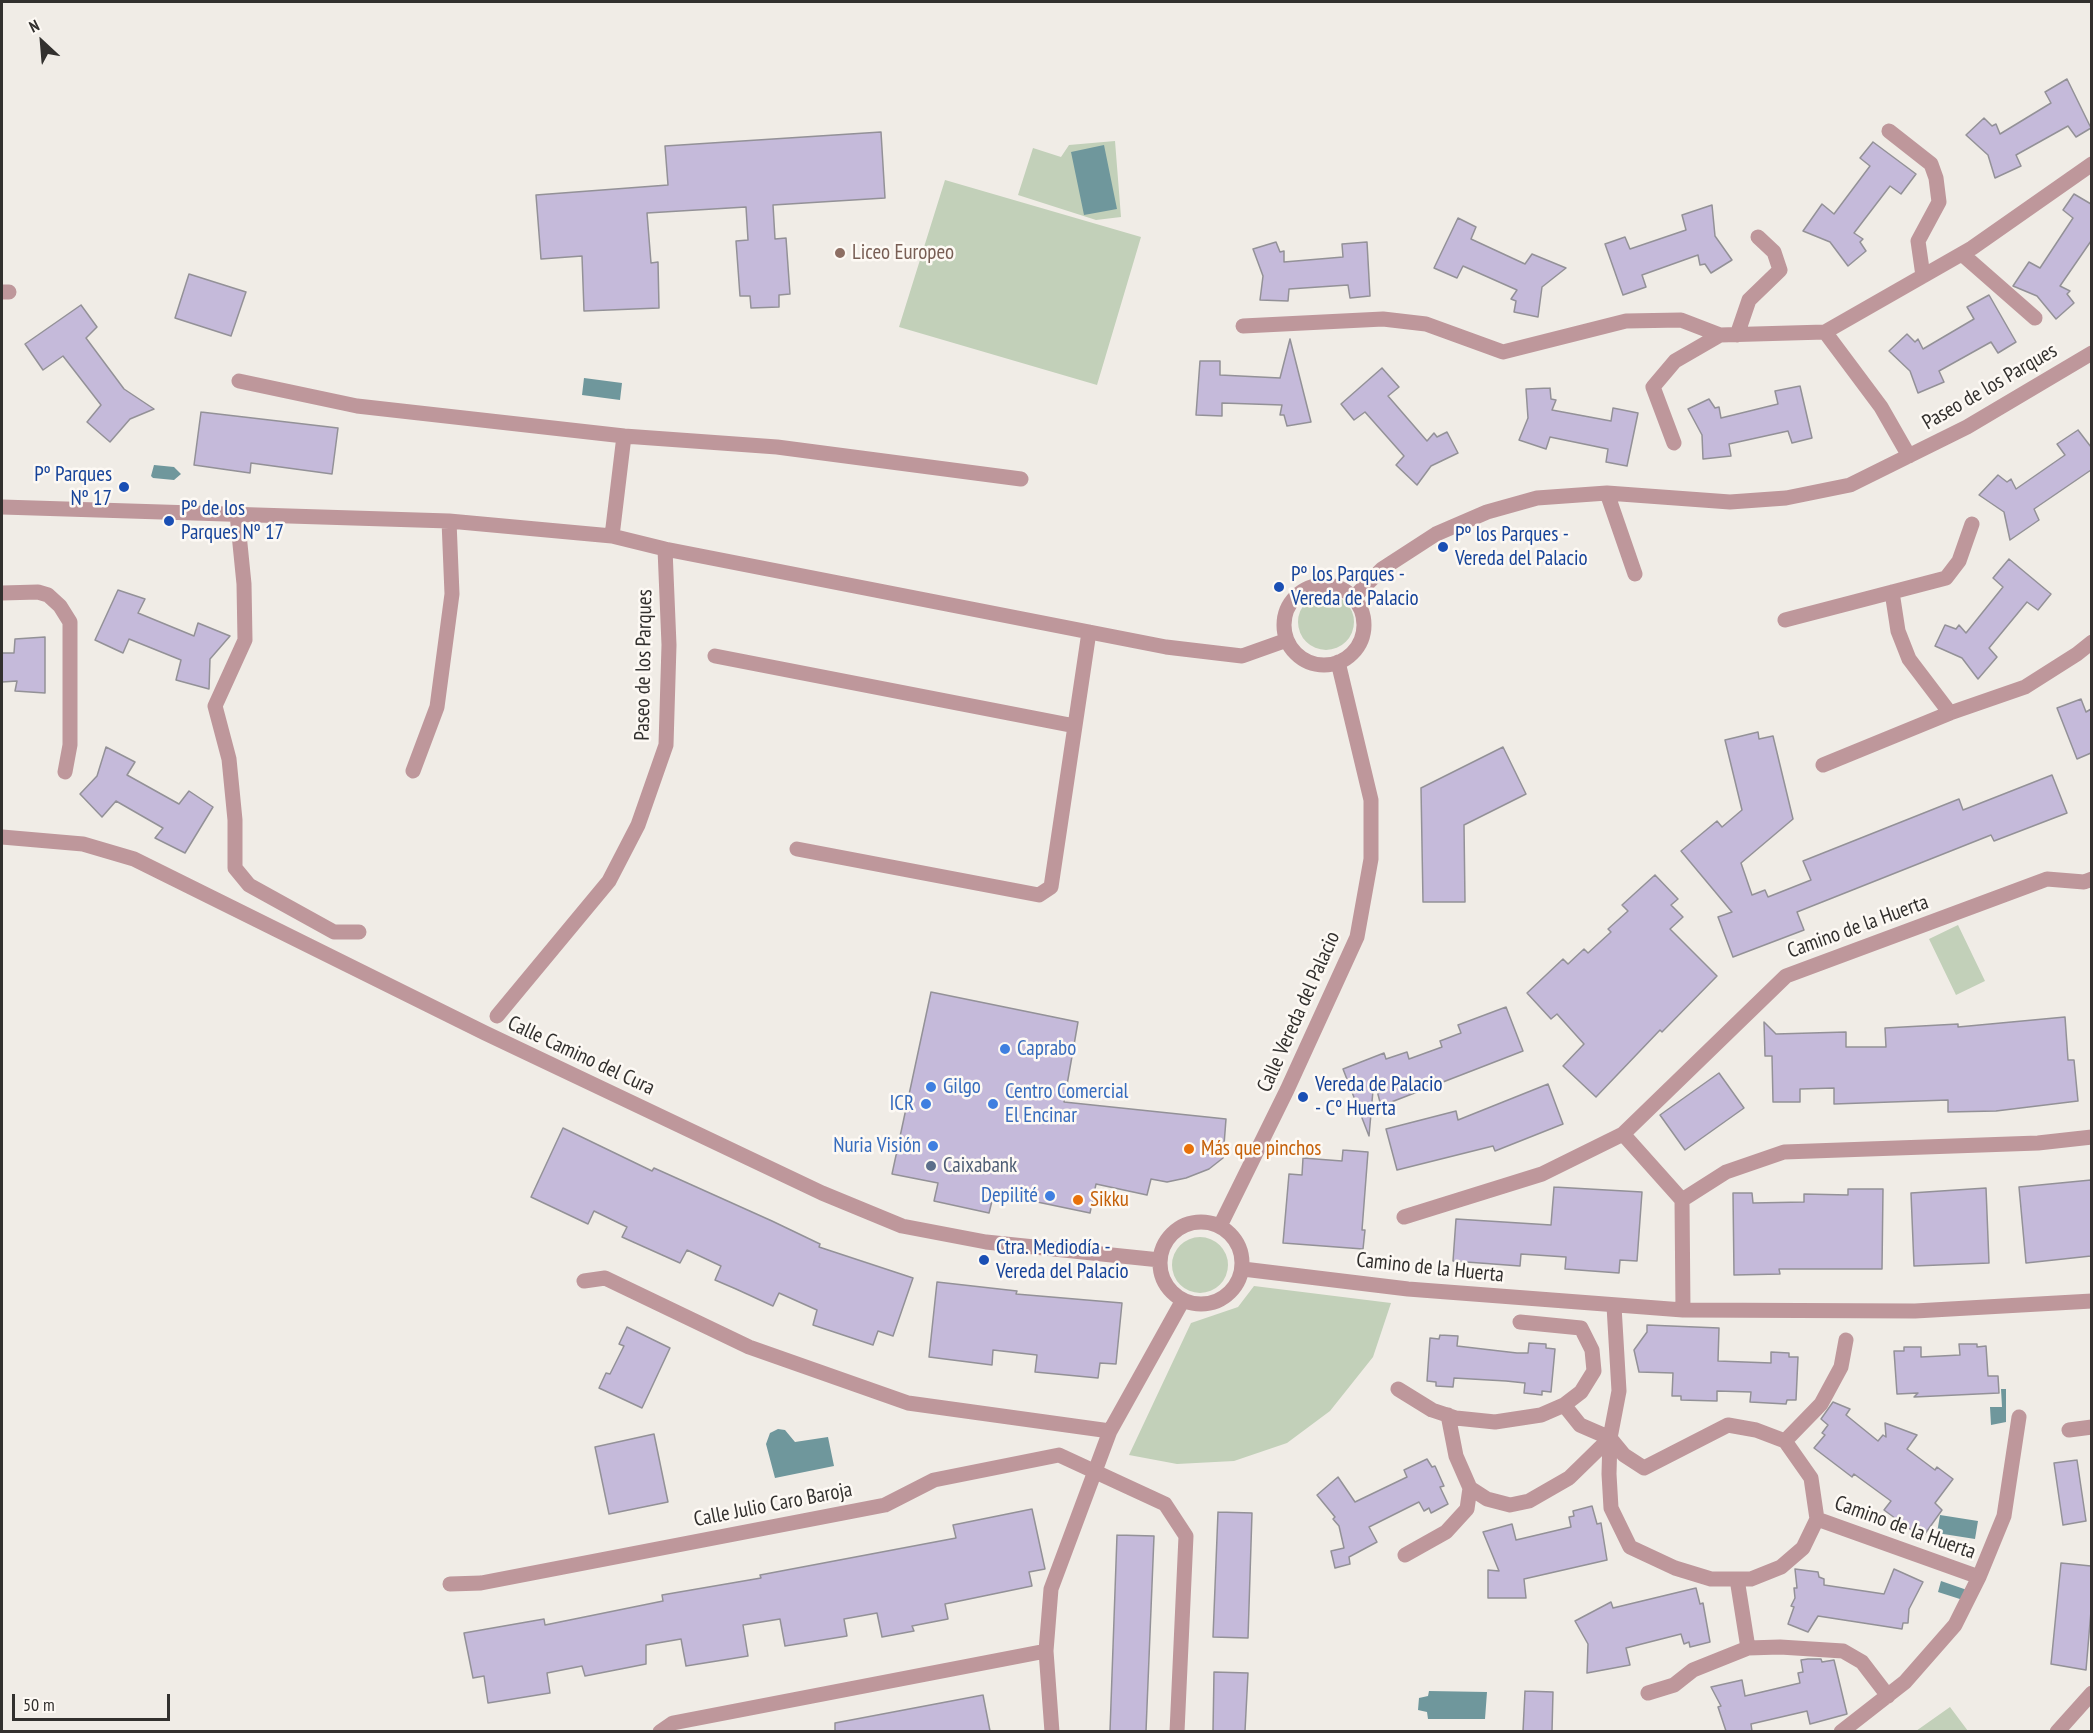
<!DOCTYPE html>
<meta charset="utf-8">
<style>
body{margin:0}
#map{position:relative;width:2093px;height:1733px;overflow:hidden;background:#f0ece6;font-family:"PT Sans Narrow",sans-serif}
canvas{display:block}
.frame{position:absolute;inset:0;border:3px solid #32302e;pointer-events:none}
.north{position:absolute;left:12px;top:12px;width:60px;height:60px;-webkit-text-stroke:4px #fdf9f4;paint-order:stroke;rotate:334deg;font-size:16px;font-weight:700;line-height:24px;text-align:center;color:#32302e}
.north::after{content:'';display:block;margin:auto;width:21px;height:27px;background:#32302e;clip-path:polygon(50% 0,100% 100%,50% 72%,0 100%)}
.scale{position:absolute;left:12px;top:1694px;width:158px;height:27px;box-sizing:border-box;border:3px solid #32302e;border-top:0;padding-left:8px;font-size:18px;line-height:21px;white-space:nowrap;color:#32302e;-webkit-text-stroke:4px #fdf9f4;paint-order:stroke}
</style>
<div id="map">
<canvas width="2093" height="1733"></canvas>
<div class="frame"></div>
<div class="north">N</div>
<div class="scale">50 m</div>
</div>
<script>
const ctx = document.querySelector('canvas').getContext('2d');
ctx.lineJoin = 'round';
function fill(path, color) {
  ctx.fillStyle = color;
  ctx.fill(path, 'evenodd');
}
function toPath(rows) {
  const path = new Path2D();
  for (const r of rows) {
    if (r.length === 3) {
      path.moveTo(r[0] + r[2], r[1]);
      path.arc(r[0], r[1], r[2], 0, 2 * Math.PI);
      continue;
    }
    path.moveTo(r[0], r[1]);
    for (let i = 2; i < r.length; i += 2) path.lineTo(r[i], r[i + 1]);
  }
  return path;
}
function strokePath(path, color, width, dash) {
  ctx.strokeStyle = color;
  ctx.lineWidth = width;
  ctx.lineCap = dash ? 'butt' : 'round';
  ctx.setLineDash(dash || []);
  ctx.stroke(path);
}
function write(font, color, halo, rows, align = 'center') {
  ctx.font = font + ' "PT Sans Narrow",sans-serif';
  ctx.lineWidth = 5;
  ctx.setLineDash([]);
  ctx.textBaseline = 'middle';
  ctx.strokeStyle = halo;
  ctx.fillStyle = color;
  for (const [text, x, y, turn = 0] of rows) {
    ctx.save();
    ctx.translate(x, y);
    ctx.rotate((+turn || 0) * Math.PI / 180);
    ctx.textAlign = isNaN(turn) ? turn : align;
    if (halo) ctx.strokeText(text, 0, 0);
    ctx.fillText(text, 0, 0);
    ctx.restore();
  }
}
const green = toPath([
 [1115,141,1121,217,1096,220,1018,195,1033,148,1061,157,1069,145],
 [945,180,1141,237,1097,385,899,327],
 [1326,622,28],
 [1958,925,1985,981,1956,995,1929,939],
 [1200,1265,28],
 [1254,1286,1391,1303,1373,1357,1330,1411,1287,1443,1234,1461,1177,1464,1129,1455,1191,1323,1238,1307],
 [1950,1707,1968,1731,1916,1731]
]);
const water = toPath([
 [1104,145,1117,209,1084,215,1071,152],
 [584,378,622,383,620,400,582,395],
 [154,465,174,467,181,474,174,480,153,478,151,476],
 [2001,1389,2006,1389,2006,1422,1991,1425,1990,1407,2002,1407],
 [778,1429,785,1430,795,1442,828,1437,834,1466,775,1478,766,1444,770,1433],
 [1940,1515,1978,1521,1975,1539,1937,1533],
 [1941,1581,1967,1590,1963,1600,1938,1592],
 [1429,1691,1487,1692,1485,1719,1428,1719,1427,1712,1418,1710,1419,1698,1428,1696]
]);
const building = toPath([
 [2067,79,2091,128,2076,137,2068,126,2016,155,2021,166,1995,178,1988,155,1966,135,1984,118,1992,126,1996,124,2000,134,2051,103,2045,92,2067,79],
 [881,132,885,198,773,205,775,239,786,238,790,294,779,295,779,307,751,308,750,296,740,296,736,241,748,240,746,207,647,213,651,263,658,262,659,308,584,311,582,256,541,259,536,195,668,185,665,146,881,132],
 [1873,142,1916,174,1901,194,1890,186,1854,233,1863,239,1860,242,1866,251,1848,266,1830,242,1803,231,1822,204,1834,214,1870,166,1860,158,1873,142],
 [2074,194,2091,204,2091,241,2060,286,2070,291,2067,294,2074,303,2056,319,2037,296,2013,286,2029,262,2040,268,2073,218,2063,210,2074,194],
 [1712,205,1715,236,1732,260,1711,273,1705,264,1700,265,1698,255,1642,275,1646,287,1623,295,1605,244,1625,237,1630,249,1686,230,1682,215,1712,205],
 [1458,218,1476,227,1471,239,1525,264,1532,254,1566,268,1542,287,1538,317,1514,312,1516,301,1511,299,1517,290,1463,266,1457,278,1434,268,1458,218],
 [1276,242,1280,252,1284,251,1284,262,1343,257,1342,244,1367,242,1370,296,1350,298,1348,285,1289,289,1288,301,1260,300,1263,276,1253,249,1276,242],
 [189,274,246,292,231,336,175,318,189,274],
 [1989,295,2016,342,1998,353,1991,342,1939,371,1944,382,1918,393,1910,371,1889,351,1907,334,1915,342,1918,339,1923,349,1974,319,1967,307,1989,295],
 [81,305,97,327,86,338,124,389,154,409,130,419,110,442,87,422,101,405,63,356,43,370,25,344,81,305],
 [1290,339,1311,422,1287,426,1284,415,1280,415,1282,405,1222,403,1222,416,1196,415,1200,361,1220,361,1220,375,1280,378,1290,339],
 [1382,368,1399,387,1388,396,1427,441,1434,433,1437,437,1447,432,1458,453,1431,466,1417,485,1396,465,1404,456,1365,412,1354,420,1341,404,1382,368],
 [1800,386,1812,438,1792,443,1788,431,1729,444,1731,456,1703,459,1702,435,1688,409,1709,399,1715,408,1719,407,1721,418,1778,404,1775,391,1800,386],
 [1550,388,1551,399,1556,400,1552,410,1611,421,1613,408,1638,413,1627,466,1606,462,1608,449,1550,437,1546,449,1519,440,1528,418,1526,389,1550,388],
 [201,412,338,428,332,474,251,463,250,473,194,465,201,412],
 [2078,430,2091,447,2091,470,2034,509,2039,520,2010,540,2004,512,1979,495,1998,475,2007,482,2011,479,2016,489,2065,455,2057,444,2078,430],
 [2009,559,2051,594,2038,610,2027,602,1989,648,1997,657,1978,679,1962,658,1935,646,1945,625,1956,629,1959,625,1966,633,2003,587,1993,578,2009,559],
 [118,590,145,599,138,613,194,636,198,623,230,636,210,659,209,689,176,680,181,660,129,639,123,653,95,640,118,590],
 [45,637,45,693,15,691,17,681,2,682,2,653,14,653,15,639,45,637],
 [2081,699,2086,712,2091,709,2091,753,2077,759,2057,708,2081,699],
 [1758,732,1759,739,1773,736,1793,819,1741,863,1752,895,1765,890,1768,897,1811,880,1803,861,1959,799,1963,810,2052,775,2067,813,1994,841,1991,835,1797,912,1804,930,1733,957,1718,917,1732,912,1681,851,1717,821,1722,827,1742,810,1725,740,1758,732],
 [106,747,135,762,127,775,179,804,189,791,213,807,185,853,155,838,163,828,116,801,102,817,80,794,97,776,106,747],
 [1503,747,1526,794,1464,825,1465,902,1423,902,1421,788,1503,747],
 [1655,875,1678,899,1671,905,1683,917,1670,929,1717,976,1662,1032,1660,1030,1596,1097,1563,1066,1584,1044,1557,1014,1551,1019,1527,993,1563,959,1568,964,1584,949,1588,953,1611,932,1608,929,1628,911,1622,905,1655,875],
 [931,992,1078,1022,1064,1102,1226,1119,1223,1158,1209,1169,1186,1178,1167,1182,1151,1179,1147,1195,1096,1184,1090,1213,994,1193,989,1213,934,1201,938,1183,892,1174,931,992],
 [1506,1007,1523,1051,1381,1106,1374,1079,1369,1136,1343,1069,1384,1053,1386,1059,1407,1052,1409,1059,1442,1047,1440,1041,1461,1033,1458,1025,1506,1007],
 [2065,1017,2068,1060,2074,1060,2078,1101,1996,1111,1948,1112,1948,1100,1834,1104,1834,1088,1800,1089,1800,1102,1773,1102,1772,1056,1765,1056,1764,1022,1776,1034,1846,1032,1846,1047,1886,1047,1885,1028,1958,1024,1958,1027,2065,1017],
 [1719,1073,1744,1108,1685,1150,1660,1115,1719,1073],
 [1548,1084,1563,1124,1495,1151,1493,1146,1397,1170,1386,1129,1456,1111,1458,1120,1548,1084],
 [563,1128,652,1171,654,1168,772,1221,820,1244,819,1247,913,1278,893,1336,878,1331,873,1345,813,1325,817,1310,779,1293,773,1306,736,1289,715,1280,721,1266,687,1250,680,1263,622,1237,627,1227,594,1211,588,1224,531,1197,563,1128],
 [1343,1150,1368,1152,1362,1230,1365,1230,1363,1249,1283,1243,1289,1174,1302,1175,1303,1158,1342,1161,1343,1150],
 [2091,1180,2091,1256,2026,1263,2019,1187,2091,1180],
 [1554,1187,1642,1192,1637,1261,1620,1260,1619,1273,1565,1269,1566,1257,1521,1254,1520,1266,1453,1261,1456,1219,1551,1225,1554,1187],
 [1986,1188,1989,1263,1914,1266,1911,1193,1986,1188],
 [1848,1189,1883,1189,1882,1269,1779,1269,1780,1274,1734,1275,1733,1193,1752,1193,1753,1203,1804,1202,1804,1194,1848,1195,1848,1189],
 [937,1282,1017,1291,1016,1294,1122,1303,1116,1364,1100,1363,1098,1378,1035,1372,1037,1355,993,1350,992,1365,929,1357,937,1282],
 [1647,1325,1719,1328,1718,1361,1771,1363,1771,1352,1789,1353,1789,1357,1798,1357,1796,1400,1787,1400,1786,1404,1750,1402,1751,1392,1717,1391,1717,1401,1681,1400,1681,1396,1672,1396,1673,1373,1639,1372,1634,1350,1647,1332,1647,1325],
 [627,1327,670,1348,642,1408,599,1388,606,1373,610,1374,624,1346,619,1344,627,1327],
 [1440,1335,1458,1336,1457,1346,1517,1353,1528,1353,1529,1343,1546,1344,1546,1348,1555,1349,1551,1392,1542,1391,1542,1395,1524,1393,1525,1383,1506,1381,1454,1378,1453,1387,1436,1386,1436,1382,1427,1381,1430,1338,1439,1339,1440,1335],
 [1959,1344,1977,1344,1977,1347,1986,1346,1988,1376,1998,1376,1999,1393,1914,1397,1918,1393,1897,1394,1894,1351,1904,1351,1904,1347,1921,1347,1921,1357,1960,1355,1959,1344],
 [1833,1402,1850,1409,1846,1415,1878,1441,1883,1435,1886,1437,1885,1423,1917,1435,1907,1449,1935,1470,1937,1467,1953,1479,1935,1503,1942,1510,1922,1538,1884,1510,1891,1501,1854,1474,1852,1477,1814,1448,1825,1435,1822,1433,1828,1425,1821,1419,1833,1402],
 [654,1434,668,1502,609,1514,595,1447,654,1434],
 [1427,1459,1432,1467,1435,1466,1444,1486,1440,1487,1448,1504,1431,1513,1429,1508,1424,1511,1419,1502,1369,1527,1377,1542,1349,1557,1350,1564,1335,1568,1331,1551,1344,1548,1339,1526,1333,1519,1335,1517,1317,1495,1338,1477,1355,1502,1407,1477,1404,1470,1427,1459],
 [2077,1460,2086,1521,2063,1525,2054,1463,2077,1460],
 [1592,1506,1597,1524,1601,1523,1607,1560,1524,1579,1526,1598,1488,1598,1488,1570,1499,1571,1483,1532,1512,1524,1516,1540,1571,1527,1569,1517,1574,1516,1573,1511,1592,1506],
 [1032,1509,1045,1569,1029,1572,1032,1586,945,1604,948,1619,912,1626,914,1631,882,1637,877,1613,844,1619,847,1636,785,1646,780,1619,743,1625,748,1656,686,1666,681,1639,646,1645,646,1664,585,1676,582,1666,547,1673,550,1693,488,1703,484,1676,473,1678,464,1633,544,1619,545,1625,663,1601,662,1595,761,1578,760,1575,956,1538,953,1525,1032,1509],
 [1218,1512,1252,1513,1248,1638,1213,1637,1218,1512],
 [1117,1535,1154,1536,1146,1731,1110,1731,1117,1535],
 [2061,1563,2091,1566,2091,1611,2086,1670,2051,1664,2061,1563],
 [1795,1569,1818,1572,1819,1577,1824,1579,1824,1585,1884,1594,1894,1569,1923,1582,1909,1609,1908,1623,1903,1623,1902,1629,1818,1616,1808,1632,1788,1624,1794,1607,1791,1606,1795,1598,1794,1588,1797,1588,1795,1569],
 [1696,1588,1700,1604,1703,1603,1710,1642,1690,1647,1689,1642,1684,1644,1681,1634,1626,1648,1630,1665,1587,1673,1588,1644,1575,1621,1611,1602,1613,1608,1696,1588],
 [1808,1659,1821,1659,1822,1662,1834,1660,1847,1714,1810,1724,1807,1711,1751,1724,1752,1731,1726,1731,1718,1707,1721,1706,1711,1687,1742,1680,1745,1696,1800,1683,1798,1673,1803,1672,1801,1660,1808,1659],
 [1214,1672,1248,1673,1245,1731,1213,1731,1214,1672],
 [1525,1691,1553,1692,1552,1731,1523,1731,1525,1691],
 [983,1695,990,1731,835,1731,835,1723,983,1695]
]);
const minor = toPath([
 [1889,131,1931,164,1936,178,1939,202,1918,241,1923,276],
 [1962,254,2035,318],
 [2,292,9,292],
 [1243,326,1383,319,1426,324,1503,352,1626,321,1681,320,1720,335],
 [1825,332,1881,407,1909,456],
 [1737,335,1749,300,1780,270,1774,252,1758,237],
 [239,381,357,406,624,436,777,447,1021,479],
 [1674,443,1653,387,1675,361,1720,335,1825,332,1972,248,2092,164],
 [1607,493,1635,574],
 [2,507,449,521,612,536,665,549,1166,647,1242,656,1287,640],
 [237,514,244,584,245,640,215,706,229,759,235,820,235,868,249,885,334,932,359,932],
 [612,536,624,436],
 [1324,625,40],
 [1892,592,1898,631,1909,659,1950,713,2025,687,2077,654,2092,642],
 [2,593,38,592,48,595,60,606,70,622,70,745,65,772],
 [1354,597,1382,569,1436,534,1487,512,1537,498,1607,493,1730,502,1786,498,1850,485,1967,427,2092,353],
 [1785,620,1946,578,1959,561,1972,524],
 [715,656,1075,726],
 [1823,765,1950,713],
 [413,771,437,707,452,594,449,521],
 [2,837,83,844,134,859,485,1033,822,1193,902,1226,986,1242,1160,1260],
 [797,849,1039,895,1051,887,1089,632],
 [497,1016,609,881,638,825,666,745,669,645,665,549],
 [1623,1134,1682,1200],
 [1404,1217,1542,1174,1623,1134,1786,976,2047,879,2084,882,2092,879],
 [1201,1263,41],
 [1220,1226,1287,1090,1357,937,1371,859,1371,800,1338,662],
 [1243,1269,1408,1289,1683,1310,1915,1311,2092,1301],
 [584,1281,605,1278,749,1347,908,1403,1110,1431],
 [1683,1310,1682,1200,1726,1172,1784,1152,2038,1143,2092,1137],
 [1398,1389,1432,1410,1456,1418,1495,1422,1541,1415,1564,1405,1581,1392,1594,1371,1592,1350,1581,1328,1520,1322],
 [1564,1405,1580,1425,1610,1438,1624,1455,1644,1468,1728,1425,1756,1430,1785,1441,1811,1478,1817,1519,1803,1548,1781,1567,1751,1579,1711,1579,1675,1568,1630,1547,1611,1508,1609,1474,1610,1438,1619,1391,1614,1306],
 [2069,1430,2092,1427],
 [1785,1441,1821,1404,1841,1367,1846,1340],
 [1470,1488,1487,1499,1510,1505,1529,1501,1569,1478,1610,1438],
 [1817,1519,1979,1577],
 [1405,1555,1446,1532,1467,1509,1470,1488,1456,1456,1448,1415],
 [1737,1579,1748,1648],
 [450,1584,481,1583,885,1505,934,1480,1059,1455,1165,1504,1186,1536,1177,1732],
 [1648,1693,1674,1685,1693,1670,1748,1648,1780,1647,1843,1651,1862,1662,1888,1696],
 [660,1732,673,1723,1046,1651],
 [1052,1732,1046,1651,1051,1589,1110,1431,1183,1300],
 [1841,1732,1905,1682,1955,1625,1979,1577,2004,1516,2019,1417],
 [2057,1732,2092,1693]
]);
const markers = [
 [840,253,6,"#8d6e63"],
 [124,487,6,"#1a4fb4"],
 [169,521,6,"#1a4fb4"],
 [1443,547,6,"#1a4fb4"],
 [1279,587,6,"#1a4fb4"],
 [1005,1049,6,"#3f7fe0"],
 [931,1087,6,"#3f7fe0"],
 [1303,1097,6,"#1a4fb4"],
 [926,1104,6,"#3f7fe0"],
 [993,1104,6,"#3f7fe0"],
 [933,1146,6,"#3f7fe0"],
 [1189,1149,6,"#e8710a"],
 [931,1166,6,"#5c6f8a"],
 [1050,1196,6,"#3f7fe0"],
 [1078,1200,6,"#e8710a"],
 [984,1260,6,"#1a4fb4"]
];
const educationNames = [
 ["Liceo Europeo",852,253]
];
const streetNames = [
 ["Paseo de los Parques",1990,387,-30],
 ["Paseo de los Parques",644,665,-89],
 ["Camino de la Huerta",1858,927,-20],
 ["Calle Vereda del Palacio",1299,1012,-66],
 ["Calle Camino del Cura",581,1056,25],
 ["Camino de la Huerta",1430,1268,6],
 ["Calle Julio Caro Baroja",773,1505,-11],
 ["Camino de la Huerta",1905,1528,20]
];
const transitNames = [
 ["Pº Parques",112,475,"right"],
 ["Nº 17",112,499,"right"],
 ["Pº de los",181,509],
 ["Parques Nº 17",181,533],
 ["Pº los Parques -",1455,535],
 ["Vereda del Palacio",1455,559],
 ["Pº los Parques -",1291,575],
 ["Vereda de Palacio",1291,599],
 ["Vereda de Palacio",1315,1085],
 ["- Cº Huerta",1315,1109],
 ["Ctra. Mediodía -",996,1248],
 ["Vereda del Palacio",996,1272]
];
const shopNames = [
 ["Caprabo",1017,1049],
 ["Gilgo",943,1087],
 ["Centro Comercial",1005,1092],
 ["El Encinar",1005,1116],
 ["ICR",914,1104,"right"],
 ["Nuria Visión",921,1146,"right"],
 ["Depilité",1038,1196,"right"]
];
const foodNames = [
 ["Más que pinchos",1201,1149],
 ["Sikku",1090,1200]
];
const serviceNames = [
 ["Caixabank",943,1166]
];
fill(green, '#c2d0b9');
fill(water, '#6f979c');
fill(building, '#c5bada');
strokePath(building, '#939197', 1.5);
strokePath(minor, '#be979b', 15);
for (const [x, y, r, color] of markers) {
  const dot = new Path2D();
  dot.arc(x, y, r, 0, 2 * Math.PI);
  ctx.fillStyle = color;
  ctx.fill(dot);
  strokePath(dot, '#fdf9f4', 2);
}
write('21px', '#785e54', '#fdf9f4', educationNames, 'left');
write('21px', '#32302e', '#fdf9f4', streetNames);
write('21px', '#164399', '#fdf9f4', transitNames, 'left');
write('21px', '#366cbe', '#fdf9f4', shopNames, 'left');
write('21px', '#c56008', '#fdf9f4', foodNames, 'left');
write('21px', '#4e5e75', '#fdf9f4', serviceNames, 'left');
</script>
